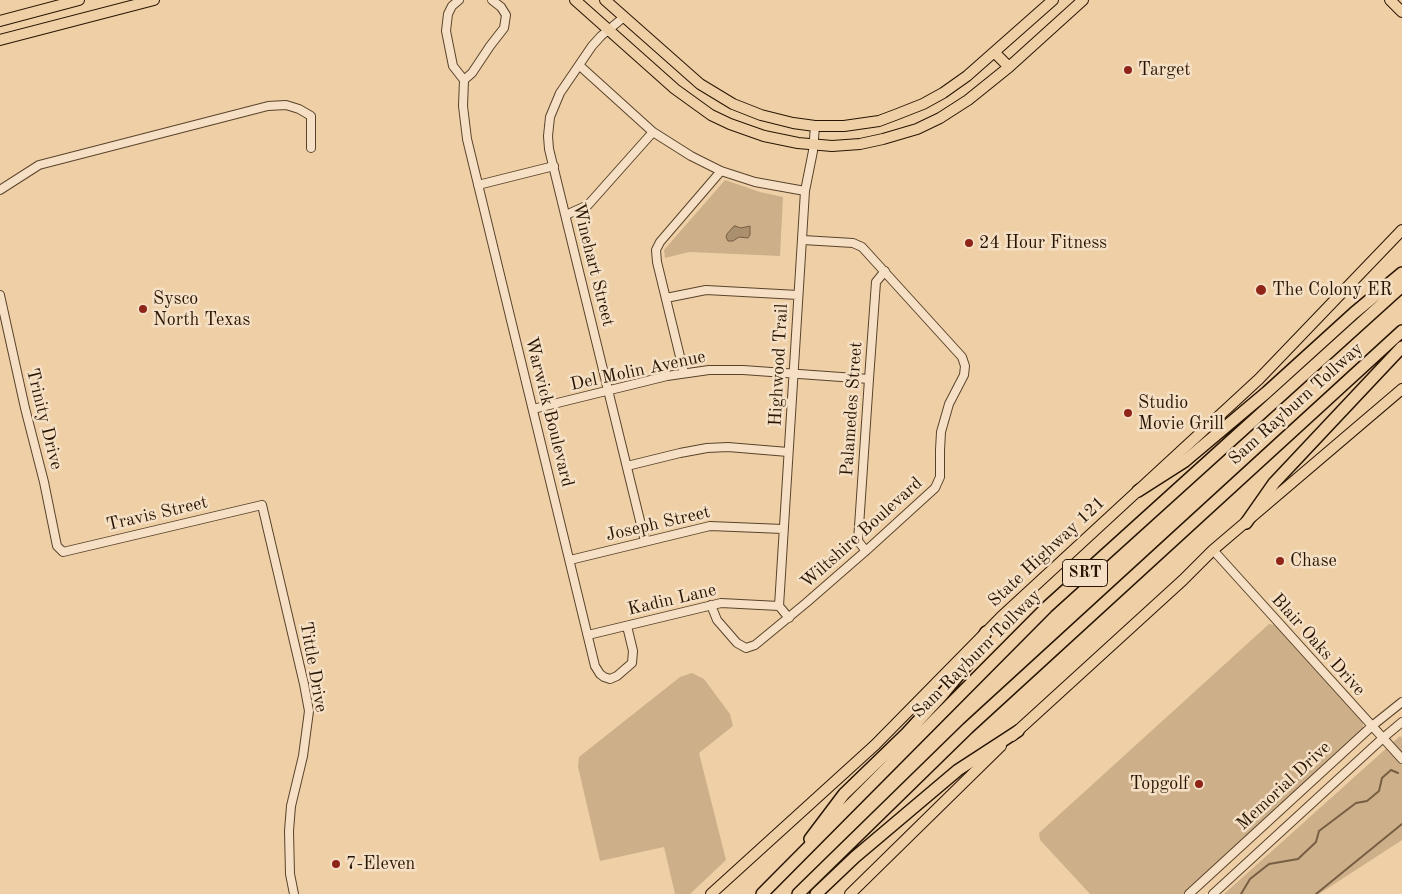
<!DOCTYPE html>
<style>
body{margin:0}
canvas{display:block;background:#efd0a6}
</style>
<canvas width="1402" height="894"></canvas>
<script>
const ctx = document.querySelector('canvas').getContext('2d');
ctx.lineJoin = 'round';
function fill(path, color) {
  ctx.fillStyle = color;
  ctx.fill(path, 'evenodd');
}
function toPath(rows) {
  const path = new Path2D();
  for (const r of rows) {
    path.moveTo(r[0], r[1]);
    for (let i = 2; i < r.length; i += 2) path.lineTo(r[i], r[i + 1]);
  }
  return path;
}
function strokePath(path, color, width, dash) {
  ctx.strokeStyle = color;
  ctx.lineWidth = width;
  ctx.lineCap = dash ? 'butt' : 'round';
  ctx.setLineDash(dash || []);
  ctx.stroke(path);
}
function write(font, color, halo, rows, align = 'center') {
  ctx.font = font + ' "Old Standard TT",serif';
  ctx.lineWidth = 5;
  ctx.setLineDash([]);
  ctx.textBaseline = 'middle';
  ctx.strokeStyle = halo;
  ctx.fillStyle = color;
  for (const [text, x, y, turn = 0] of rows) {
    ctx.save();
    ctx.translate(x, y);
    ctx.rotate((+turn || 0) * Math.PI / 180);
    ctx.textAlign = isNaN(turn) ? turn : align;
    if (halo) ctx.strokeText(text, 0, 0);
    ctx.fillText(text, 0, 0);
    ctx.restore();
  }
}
const green = toPath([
 [725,180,760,192,783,197,780,256,689,252,665,258,664,250],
 [1269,624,1275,625,1360,718,1363,723,1363,730,1185,894,1090,894,1040,840,1039,833],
 [692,673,704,679,730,714,733,726,699,753,726,860,690,894,675,894,664,847,600,861,578,767,579,757,680,677],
 [1400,736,1402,738,1402,840,1319,894,1224,894]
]);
const water = toPath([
 [735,226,741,228,750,226,750,235,748,238,739,237,733,241,728,241,726,237,727,234,733,227,735,226]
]);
const stream = toPath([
 [1241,894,1250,879,1269,864,1298,859,1316,842,1319,831,1356,803,1367,801,1379,791,1382,778,1391,770,1398,773],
 [1316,894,1402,824]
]);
const minor = toPath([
 [459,0,452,6,448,14,446,31,453,66,464,80,463,106,467,139,595,666,600,674,604,677,610,679,617,676,632,663,633,651,627,626],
 [624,17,601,36,592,46,560,93,550,117,548,136,549,149,645,541],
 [580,66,653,132,691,156,721,171,755,182,805,191],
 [464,80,472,73,490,46,504,28,506,15,501,7,492,0],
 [478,185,554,166],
 [0,190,39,165,268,106,286,105,299,109,311,116,311,148],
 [566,215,588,205,653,132],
 [0,295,25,408,44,482,57,546,63,552,262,505,304,684,309,711,303,756,291,806,289,831,290,874,294,894],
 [666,298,706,290,798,295],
 [684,373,657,262,656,250,660,242,721,171],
 [533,409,667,376,709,370,743,370,869,379],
 [627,466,680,453,707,448,728,447,788,452],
 [1213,550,1402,759],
 [866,551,858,541,869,379,876,282,885,271],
 [570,560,710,526,783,529],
 [711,605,717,620,737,643,746,648,755,645,806,603,868,549,935,488,940,477,940,450,941,432,949,404,964,375,965,366,962,357,862,247,853,243,803,240],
 [779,606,805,191,813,151,815,126],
 [588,635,721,603,779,606,789,618],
 [1189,894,1372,726,1402,702],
 [1213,894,1383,738,1402,722]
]);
const major = toPath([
 [575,0,675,89,711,115,730,124,764,136,798,143,832,146,860,144,883,139,917,129,940,118,968,100,1009,67,1083,0],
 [605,0,700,84,733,104,761,115,793,123,815,126,844,126,879,121,895,115,923,104,943,93,967,76,1053,0],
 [1390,0,1402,12],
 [0,21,79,0],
 [0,40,154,0],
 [995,53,1009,67],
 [1012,736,1183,580,1213,550,1402,389],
 [711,894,875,745,1001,617,1259,379,1402,230],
 [850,894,1001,746]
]);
const highway = toPath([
 [1138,491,1185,461,1267,392,1354,313,1402,273],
 [1246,523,1274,483,1402,347],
 [810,839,844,794,906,734,942,695,967,665,986,632],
 [762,894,1047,607,1402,286],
 [798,894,968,728,1402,331],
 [816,894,855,857,958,770,1018,731]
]);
const markers = [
 [1128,70,5,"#8f2418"],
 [969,243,5,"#8f2418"],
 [1261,290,6,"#8f2418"],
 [143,309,5,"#8f2418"],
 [1128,413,5,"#8f2418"],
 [1280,561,5,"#8f2418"],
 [1199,784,5,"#8f2418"],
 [336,864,5,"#8f2418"]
];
const shields = [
 [1085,573,45]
];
const shieldNames = [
 ["SRT",1085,573]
];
const poiNames = [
 ["Target",1138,70],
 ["24 Hour Fitness",979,243],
 ["The Colony ER",1272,290],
 ["Sysco",153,299],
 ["North Texas",153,320],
 ["Studio",1138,403],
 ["Movie Grill",1138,424],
 ["Chase",1290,561],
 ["Topgolf",1189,784,"right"],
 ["7-Eleven",346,864]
];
const streetNames = [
 ["Winehart Street",593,265,76],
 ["Highwood Trail",779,365,-87],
 ["Del Molin Avenue",638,371,-12],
 ["Sam Rayburn Tollway",1296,404,-42],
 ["Palamedes Street",852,409,-86],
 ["Warwick Boulevard",549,412,76],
 ["Trinity Drive",44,419,76],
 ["Travis Street",157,514,-13],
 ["Joseph Street",658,524,-13],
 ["Wiltshire Boulevard",862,533,-42],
 ["State Highway 121",1047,552,-43],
 ["Kadin Lane",672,600,-13],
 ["Blair Oaks Drive",1318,645,48],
 ["Sam Rayburn Tollway",977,654,-45],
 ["Tittle Drive",313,667,80],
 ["Memorial Drive",1284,786,-43]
];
fill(green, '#cdb08a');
fill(water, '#ab906e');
strokePath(water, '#775e43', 1);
strokePath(stream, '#775e43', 2);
strokePath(minor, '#5a432b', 10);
strokePath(major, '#281402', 12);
strokePath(highway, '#281402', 14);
strokePath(minor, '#f5e0c5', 8);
strokePath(major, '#efd0a6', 10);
strokePath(highway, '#efd0a6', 11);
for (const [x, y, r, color] of markers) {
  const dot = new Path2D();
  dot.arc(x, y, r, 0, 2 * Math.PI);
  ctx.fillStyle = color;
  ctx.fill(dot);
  strokePath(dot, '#f5e0c5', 2);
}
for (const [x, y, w] of shields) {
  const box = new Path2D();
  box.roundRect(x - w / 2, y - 13.5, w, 27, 4);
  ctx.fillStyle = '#f5e0c5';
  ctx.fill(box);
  strokePath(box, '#281402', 1);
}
write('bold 16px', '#281402', null, shieldNames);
write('18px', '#281402', '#f5e0c5', poiNames, 'left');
write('18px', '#281402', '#f5e0c5', streetNames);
</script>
